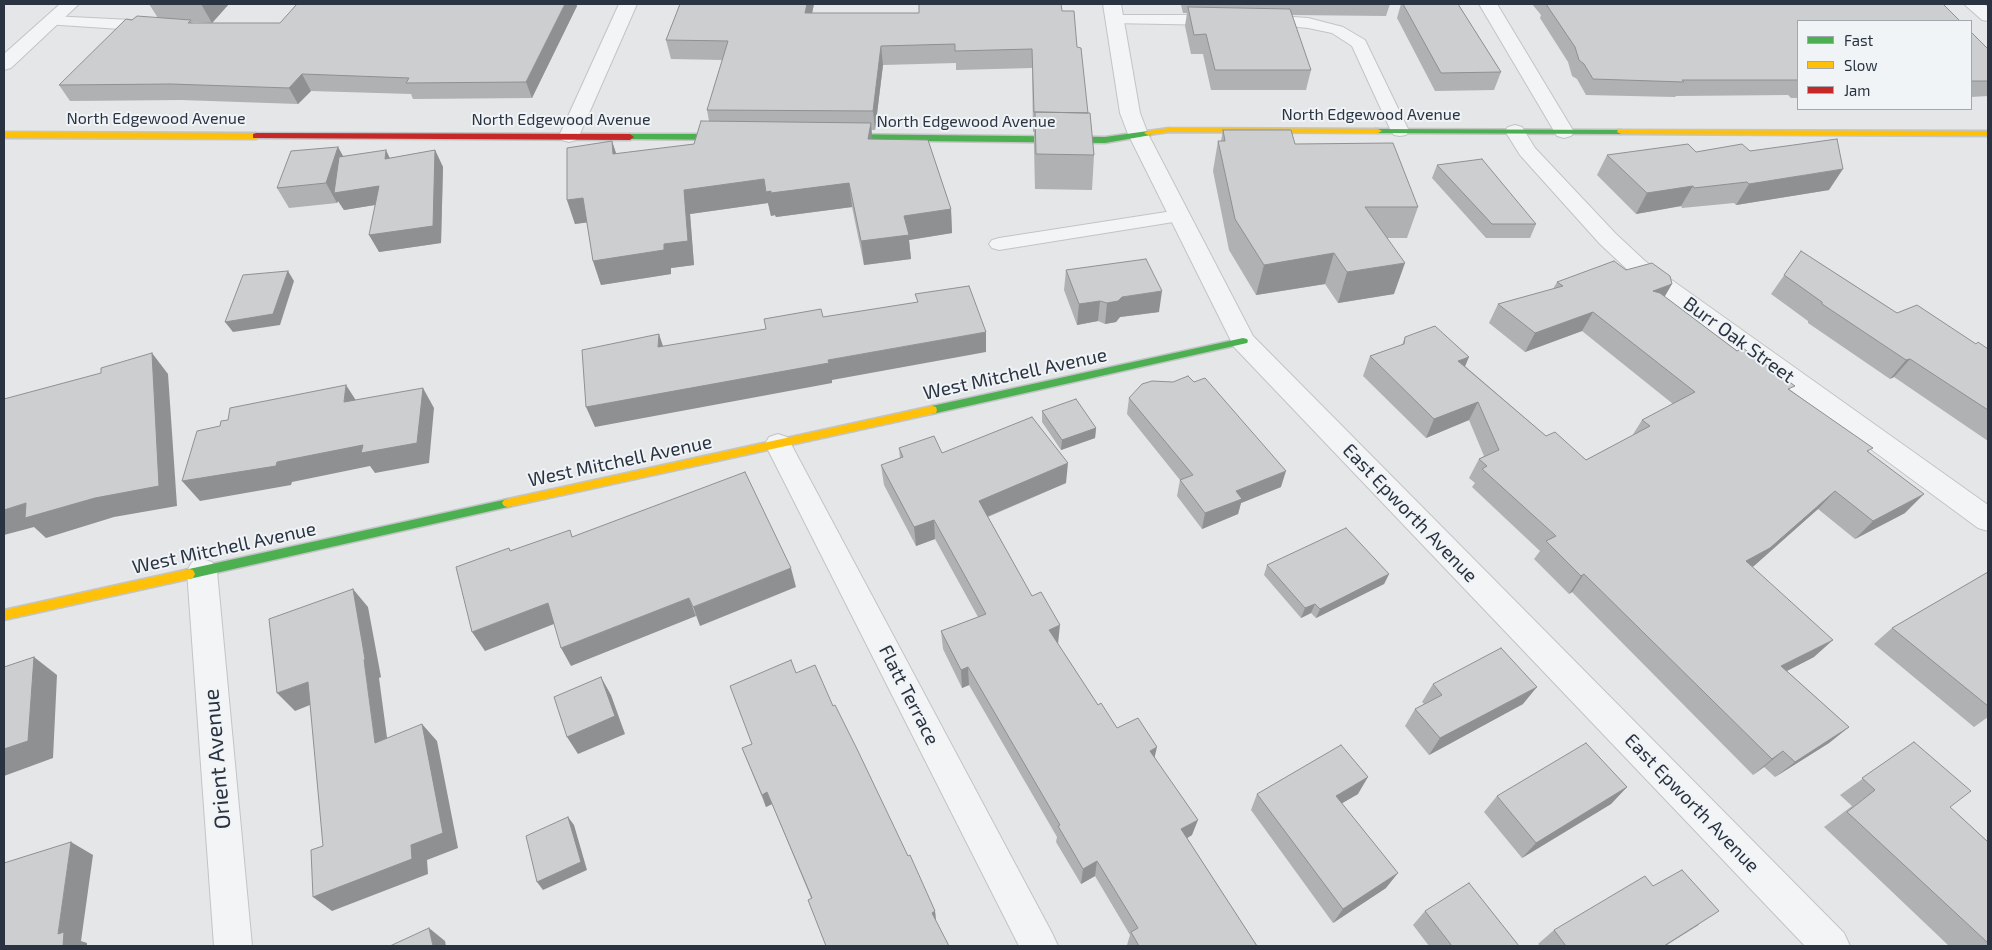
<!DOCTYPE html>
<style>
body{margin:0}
#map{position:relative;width:1992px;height:950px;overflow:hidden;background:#e4e6e8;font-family:"Exo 2",sans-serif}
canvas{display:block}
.frame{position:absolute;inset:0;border:5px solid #2a3341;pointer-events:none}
.legend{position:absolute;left:1797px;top:20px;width:175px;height:90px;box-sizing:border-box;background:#f1f4f7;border:1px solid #a1a7ae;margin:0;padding:6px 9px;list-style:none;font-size:15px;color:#2a3341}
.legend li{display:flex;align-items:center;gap:10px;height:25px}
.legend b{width:25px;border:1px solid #a1a7ae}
</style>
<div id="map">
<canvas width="1992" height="950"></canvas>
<div class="frame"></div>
<ul class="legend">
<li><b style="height:6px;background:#4caf50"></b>Fast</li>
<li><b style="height:6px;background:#ffc107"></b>Slow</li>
<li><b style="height:6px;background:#c62828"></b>Jam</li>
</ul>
</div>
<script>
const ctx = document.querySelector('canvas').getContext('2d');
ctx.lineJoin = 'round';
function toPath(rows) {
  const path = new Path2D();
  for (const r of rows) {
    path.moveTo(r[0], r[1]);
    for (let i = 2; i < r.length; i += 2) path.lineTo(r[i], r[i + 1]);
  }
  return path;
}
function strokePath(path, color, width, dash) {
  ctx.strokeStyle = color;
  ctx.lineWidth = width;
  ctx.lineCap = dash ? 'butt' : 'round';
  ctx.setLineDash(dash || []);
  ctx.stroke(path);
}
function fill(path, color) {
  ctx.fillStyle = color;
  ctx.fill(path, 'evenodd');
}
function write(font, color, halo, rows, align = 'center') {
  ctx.font = font + ' "Exo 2",sans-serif';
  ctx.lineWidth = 4;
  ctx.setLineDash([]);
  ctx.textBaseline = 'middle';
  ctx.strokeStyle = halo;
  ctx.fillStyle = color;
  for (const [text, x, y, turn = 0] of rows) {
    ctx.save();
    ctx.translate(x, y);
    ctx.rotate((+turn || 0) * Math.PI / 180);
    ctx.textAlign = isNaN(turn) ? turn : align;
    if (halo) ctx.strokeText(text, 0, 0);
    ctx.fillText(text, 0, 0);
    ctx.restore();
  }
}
const lane = toPath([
 [1115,15,1219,15,1224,17,1227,20,1224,23,1219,25,1110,23,1107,20,1110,17,1115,15],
 [1263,15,1308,18,1343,27,1365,40,1409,131,1406,135,1400,136,1394,135,1391,131,1352,46,1332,33,1308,28,1258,23,1255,20,1258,17,1263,15],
 [51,16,151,21,157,23,159,26,157,29,151,31,45,24,43,21,45,18,51,16],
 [1179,210,1186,212,1189,216,1186,220,999,250,992,248,989,244,992,240,999,238,1179,210]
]);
const street = toPath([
 [60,4,79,4,11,68,4,70,4,54,60,4],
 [619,4,637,4,579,136,576,140,569,142,562,140,559,136,619,4],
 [1103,4,1121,4,1140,113,1148,134,1253,336,1844,933,1850,946,1805,946,1234,347,1128,134,1120,113,1103,4],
 [1479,4,1497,4,1574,132,1571,136,1564,138,1557,136,1479,4],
 [1964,4,1984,4,1988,7,1988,21,1982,20,1964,4],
 [1515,125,1522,127,1535,148,1616,234,1645,261,1988,505,1988,531,1978,528,1629,271,1600,244,1520,155,1505,131,1508,127,1515,125],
 [778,434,787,437,791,444,1052,933,1058,946,1019,946,765,444,769,437,778,434],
 [202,559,212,562,217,571,252,946,214,946,187,571,192,562,202,559]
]);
const fast = toPath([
 [1375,129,1621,130,1625,132,1621,134,1378,133,1374,131,1375,129],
 [1148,131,1152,133,1151,135,1105,143,835,140,831,137,835,134,1105,137,1148,131],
 [630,134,735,134,739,137,735,140,627,139,627,135,630,134],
 [1243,338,1247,339,1248,341,1247,343,932,414,927,410,932,406,1243,338],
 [508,499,512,500,514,503,512,506,508,507,189,579,185,578,183,574,185,570,189,569,508,499]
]);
const slow = toPath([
 [1169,128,1378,129,1382,131,1378,133,1169,132,1148,135,1144,133,1148,131,1169,128],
 [1618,130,1988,131,1988,136,1621,134,1617,132,1618,130],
 [4,132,256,133,260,136,256,139,4,138,4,132],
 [932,406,936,407,937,410,936,413,508,507,504,506,502,503,504,500,508,499,932,406],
 [189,569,193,570,195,574,193,578,189,579,4,620,4,610,189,569]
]);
const jam = toPath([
 [256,133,630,134,634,137,630,140,253,138,253,134,256,133]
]);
const wall = toPath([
 [149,4,229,4,212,23,192,22,193,23,280,23,297,4,576,4,577,6,532,98,413,99,411,94,311,91,298,104,181,100,70,101,59,85,132,20,158,18],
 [680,4,814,4,812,13,919,13,1062,11,1077,47,1094,155,1092,190,1035,189,1034,147,1034,132,1033,132,1032,68,956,70,956,63,883,65,875,130,871,130,872,139,951,209,952,233,909,240,911,259,864,265,852,207,776,217,775,215,771,216,768,203,690,214,694,265,671,268,671,274,601,285,593,261,587,222,575,224,567,200,612,141,616,154,694,144,709,121,707,110,722,60,671,59,666,40],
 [1175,4,1390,4,1386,16,1292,15,1311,70,1306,90,1211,90,1203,54,1191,54,1185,26,1187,13,1183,13,1181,5,1176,5],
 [1401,4,1458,4,1501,72,1494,90,1435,91,1397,18],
 [1532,4,1943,4,1798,21,1798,98,1791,98,1788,95,1676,96,1675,97,1586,95,1577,79,1572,76,1568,62,1540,18,1541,15],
 [1971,32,1988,49,1988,96,1971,97],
 [1223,130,1295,144,1418,207,1407,238,1387,238,1394,294,1338,303,1325,284,1256,295,1229,250,1213,171,1218,141,1221,141],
 [338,147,343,156,390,158,435,150,443,167,441,243,379,252,375,205,344,210,338,201,337,203,289,208,277,188],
 [1750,151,1829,190,1736,205,1734,203,1682,208,1681,206,1636,214,1597,175,1607,155,1696,152],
 [1437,165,1536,224,1530,238,1486,238,1432,178],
 [1801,251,1897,313,1988,349,1988,441,1894,377,1890,379,1808,323,1808,321,1771,294],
 [1066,270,1159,312,1120,317,1116,322,1105,324,1098,321,1077,325,1064,290],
 [1626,270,1664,297,1791,391,1869,452,1905,513,1855,539,1818,509,1752,567,1814,657,1787,671,1849,727,1829,743,1775,777,1764,767,1753,775,1572,592,1569,594,1534,559,1540,551,1472,487,1475,483,1469,478,1479,459,1484,456,1469,420,1426,438,1363,376,1370,356,1402,345,1405,337,1465,366,1546,436,1586,460,1632,436,1642,420,1673,404,1582,331,1525,352,1489,323,1498,304,1553,289,1557,282],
 [1129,398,1281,487,1241,503,1238,514,1202,529,1177,496,1180,480,1127,414],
 [1042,411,1096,428,1095,438,1061,450,1042,422],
 [899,448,942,453,1066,483,988,517,1058,644,1098,705,1117,728,1155,757,1192,835,1187,838,1257,946,1128,946,1127,945,1130,935,1095,876,1081,884,1056,842,1057,837,969,685,962,688,943,649,941,631,978,617,935,539,916,546,884,485,881,465,900,459],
 [1267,565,1389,574,1384,584,1316,618,1311,613,1301,618,1264,575],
 [1988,572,1988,717,1974,727,1874,644,1892,628],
 [796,673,833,706,935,911,936,921,811,898,772,804,766,807,742,748,752,744],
 [1433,684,1523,704,1429,755,1405,726,1415,709,1424,704,1422,702],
 [1914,742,1950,807,1988,842,1988,946,1949,946,1824,827,1852,806,1840,795],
 [1627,787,1611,804,1522,858,1484,812,1497,796],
 [1257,794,1358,794,1342,803,1386,888,1333,923,1251,810],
 [1653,886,1699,925,1665,946,1540,946,1538,944,1554,930],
 [1425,911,1519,946,1429,946,1413,925]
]);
const shadedWall = toPath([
 [201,4,229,4,212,23],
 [565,4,576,4,577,6,532,98,526,82],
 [807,4,814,4,808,32,805,13],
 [881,46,883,65,875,130,873,111],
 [302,74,311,91,298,104,289,88],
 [871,123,873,146,868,139],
 [612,141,620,165,613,154],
 [338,147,349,167,379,186,387,203,344,210,338,201,337,203,326,183],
 [386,150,394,167,385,159],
 [435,150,443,167,441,243,379,252,369,235],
 [1843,169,1829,190,1736,205,1749,184],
 [764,179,849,183,852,207,776,217,775,215,771,216,768,203,690,214,694,265,671,268,671,274,601,285,593,261,664,244,684,190],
 [1693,186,1681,206,1636,214,1647,193],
 [583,198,591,222,575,224,567,200],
 [951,209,952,233,909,240,911,259,864,265,861,241,904,216],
 [1334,253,1325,284,1256,295,1264,265],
 [1405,263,1394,294,1338,303,1347,272],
 [288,271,294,281,280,325,233,332,225,322],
 [1672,284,1661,303,1653,291],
 [1162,291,1159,312,1120,317,1116,322,1105,324,1107,303,1122,297],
 [1100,301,1098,321,1077,325,1079,304],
 [1593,312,1582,331,1525,352,1535,333],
 [986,332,986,352,832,380,832,383,595,427,586,407,828,360],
 [659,334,666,355,658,347],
 [152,353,168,374,177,506,114,517,46,538,34,527,4,535,4,510,26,503],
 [1469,357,1461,376,1458,361],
 [1910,359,1894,377,1890,379,1906,360],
 [346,385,359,405,344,402],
 [423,388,434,408,429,463,375,473,370,466,292,482,291,485,200,501,182,481,277,462],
 [1478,402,1469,420,1426,438,1434,419],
 [1096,428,1095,438,1061,450,1062,440],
 [1068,463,1066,483,979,520,979,501],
 [1286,471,1281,487,1241,503,1238,514,1202,529,1205,513,1236,491],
 [1835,491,1818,509,1754,566,1730,579,1746,561],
 [1924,494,1905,513,1855,539,1873,521],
 [934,520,935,539,916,546,914,527],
 [791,568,796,587,700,626,693,607],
 [1389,574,1384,584,1316,618,1320,609],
 [1584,574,1572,592,1569,594,1581,576],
 [353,589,368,607,381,677,379,678,390,760,375,743,364,660],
 [689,598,696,616,571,666,561,648],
 [548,603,559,622,485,651,472,632],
 [1315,604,1311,613,1301,618,1305,608],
 [1060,625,1058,644,1049,630],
 [1833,640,1814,657,1763,683,1781,666],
 [34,657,57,675,53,758,4,776,4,749],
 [968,667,969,685,962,688,961,670],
 [601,677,611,695,625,734,578,754,567,737],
 [308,682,325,699,295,711,277,693],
 [1537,687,1523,704,1429,755,1440,738],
 [422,724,437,741,458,848,427,860,428,874,332,911,313,897,411,845],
 [1849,727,1829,743,1775,777,1795,762],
 [1157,747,1153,764,1150,751],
 [1783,751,1764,767,1753,775,1772,759],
 [1368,777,1358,794,1327,812,1336,796],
 [1627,787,1611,804,1522,858,1536,843],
 [767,792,772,804,766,807,762,795],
 [568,817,574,825,587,870,543,890,537,882],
 [1198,820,1192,835,1176,845,1181,829],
 [71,842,93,855,81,941,87,943,87,946,63,946,58,934],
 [1097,861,1095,876,1081,884,1083,869],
 [1398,873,1386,888,1333,923,1343,909],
 [935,911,936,921,932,913],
 [1719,911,1665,946,1664,946],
 [429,928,445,941,446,946,433,946]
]);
const building = toPath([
 [297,4,565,4,526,82,406,83,409,78,302,74,289,88,171,84,59,85,126,19,132,20,137,16,191,20,188,23,280,23,297,4],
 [680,4,807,4,805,13,919,13,919,4,1061,4,1062,11,1074,11,1077,47,1081,48,1088,113,1034,112,1032,49,955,51,955,44,881,46,873,111,707,110,728,41,666,40,680,4],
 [1403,4,1458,4,1501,72,1441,73,1403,4],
 [1546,4,1943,4,1960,21,1798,21,1798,81,1797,80,1682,80,1684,82,1593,79,1584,64,1579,60,1575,47,1546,4],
 [1188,7,1290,9,1311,70,1215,70,1206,34,1194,35,1188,7],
 [1971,32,1988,49,1988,81,1971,81,1971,32],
 [1035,112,1090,113,1094,155,1036,154,1035,112],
 [701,121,871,123,868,139,928,140,951,209,904,216,909,235,861,241,849,183,771,193,771,191,766,192,764,179,684,190,688,241,664,244,664,250,593,261,583,198,567,200,567,148,612,141,613,154,694,144,701,121],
 [1223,130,1291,130,1295,144,1393,143,1418,207,1365,207,1405,263,1347,272,1334,253,1264,265,1235,219,1218,141,1225,141,1223,130],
 [1837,139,1843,169,1749,184,1747,182,1694,188,1693,186,1647,193,1607,155,1688,144,1696,152,1742,144,1750,151,1837,139],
 [338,147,326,183,277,188,291,151,338,147],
 [386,150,385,159,435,150,433,226,369,235,379,186,334,193,339,157,386,150],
 [1482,159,1536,224,1492,224,1437,165,1482,159],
 [1801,251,1897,313,1917,305,1976,344,1978,342,1988,349,1988,410,1910,359,1906,360,1822,304,1822,302,1784,275,1801,251],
 [1146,259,1162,291,1122,297,1118,301,1107,303,1100,301,1079,304,1066,270,1146,259],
 [1614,261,1626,270,1652,263,1670,276,1672,284,1653,291,1660,293,1737,351,1743,348,1795,386,1788,389,1873,448,1867,451,1924,494,1873,521,1835,491,1770,548,1746,561,1833,640,1781,666,1849,727,1795,762,1783,751,1772,759,1584,574,1581,576,1546,541,1556,536,1482,469,1487,466,1479,459,1499,450,1478,402,1434,419,1370,356,1404,344,1405,337,1435,326,1469,357,1458,361,1546,436,1555,432,1586,460,1650,426,1642,420,1695,392,1593,312,1535,333,1498,304,1563,286,1557,282,1614,261],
 [288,271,273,314,225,322,243,275,288,271],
 [969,286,986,332,828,360,829,363,586,407,582,350,659,334,658,347,766,329,764,319,821,309,823,317,918,302,915,294,969,286],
 [152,353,159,486,95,498,25,518,26,503,4,510,4,399,101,373,101,368,152,353],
 [1188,376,1194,382,1205,378,1286,471,1236,491,1242,499,1205,513,1180,480,1193,475,1129,398,1142,384,1152,381,1173,382,1188,376],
 [346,385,344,402,423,388,417,443,361,453,363,445,277,462,276,466,182,481,197,431,220,426,221,421,228,420,230,408,346,385],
 [1076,399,1096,428,1062,440,1042,411,1076,399],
 [1032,417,1068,463,979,501,1032,596,1041,592,1060,625,1049,630,1098,705,1101,703,1117,728,1138,718,1157,747,1150,751,1198,820,1181,829,1257,946,1139,946,1131,932,1138,928,1097,861,1083,869,1058,826,1060,825,968,667,961,670,941,631,986,614,934,520,914,527,881,465,903,457,899,448,934,436,942,453,1032,417],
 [745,472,791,568,693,607,689,598,561,648,548,603,472,632,456,567,509,548,510,551,570,530,572,537,745,472],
 [1346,528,1389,574,1320,609,1315,604,1305,608,1267,565,1346,528],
 [1988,572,1988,706,1892,628,1988,572],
 [353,589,365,659,364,660,375,743,422,724,443,833,411,845,412,859,313,897,311,850,323,846,308,682,277,693,269,619,353,589],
 [1501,648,1537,687,1440,738,1415,709,1442,695,1433,684,1501,648],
 [34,657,28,741,4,749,4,667,34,657],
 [791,660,796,673,815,665,833,706,835,705,857,749,908,856,910,855,935,911,932,913,949,946,826,946,808,900,812,898,767,792,762,795,742,748,752,744,730,686,791,660],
 [601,677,615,716,567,737,554,697,601,677],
 [1914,742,1971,791,1950,807,1988,842,1988,943,1847,812,1875,790,1862,778,1914,742],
 [1586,743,1627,787,1536,843,1497,796,1586,743],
 [1341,745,1368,777,1336,796,1398,873,1343,909,1257,794,1341,745],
 [568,817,581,862,537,882,526,836,568,817],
 [71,842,58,934,64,932,63,946,4,946,4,863,71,842],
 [1682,870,1719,911,1664,946,1566,946,1554,930,1645,876,1653,886,1682,870],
 [1469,883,1519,946,1452,946,1425,911,1469,883],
 [429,928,433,946,390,946,429,928]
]);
const farStreetnames = [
 ["North Edgewood Avenue",1371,115],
 ["North Edgewood Avenue",156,119],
 ["North Edgewood Avenue",561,120],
 ["North Edgewood Avenue",966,122]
];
const streetNames = [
 ["Burr Oak Street",1739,340,36],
 ["West Mitchell Avenue",1015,374,-12],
 ["West Mitchell Avenue",620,461,-12],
 ["East Epworth Avenue",1410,513,46],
 ["West Mitchell Avenue",224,548,-12],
 ["Flatt Terrace",909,695,63],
 ["East Epworth Avenue",1692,803,46]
];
const nearStreetnames = [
 ["Orient Avenue",217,759,-95]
];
strokePath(lane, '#c2c4c6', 2);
strokePath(street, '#c2c4c6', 2);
strokePath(fast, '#c2c4c6', 3);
strokePath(slow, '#c2c4c6', 3);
strokePath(jam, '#c2c4c6', 3);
fill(lane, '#f2f4f5');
fill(street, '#f2f4f5');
fill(fast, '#4caf50');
fill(slow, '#ffc107');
fill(jam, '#c62828');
fill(wall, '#afb1b3');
fill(shadedWall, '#8f9092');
fill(building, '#ccced0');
strokePath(building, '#8f9092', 1);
write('16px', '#2a3341', '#f1f4f7', farStreetnames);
write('19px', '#2a3341', '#f1f4f7', streetNames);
write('22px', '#2a3341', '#f1f4f7', nearStreetnames);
</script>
